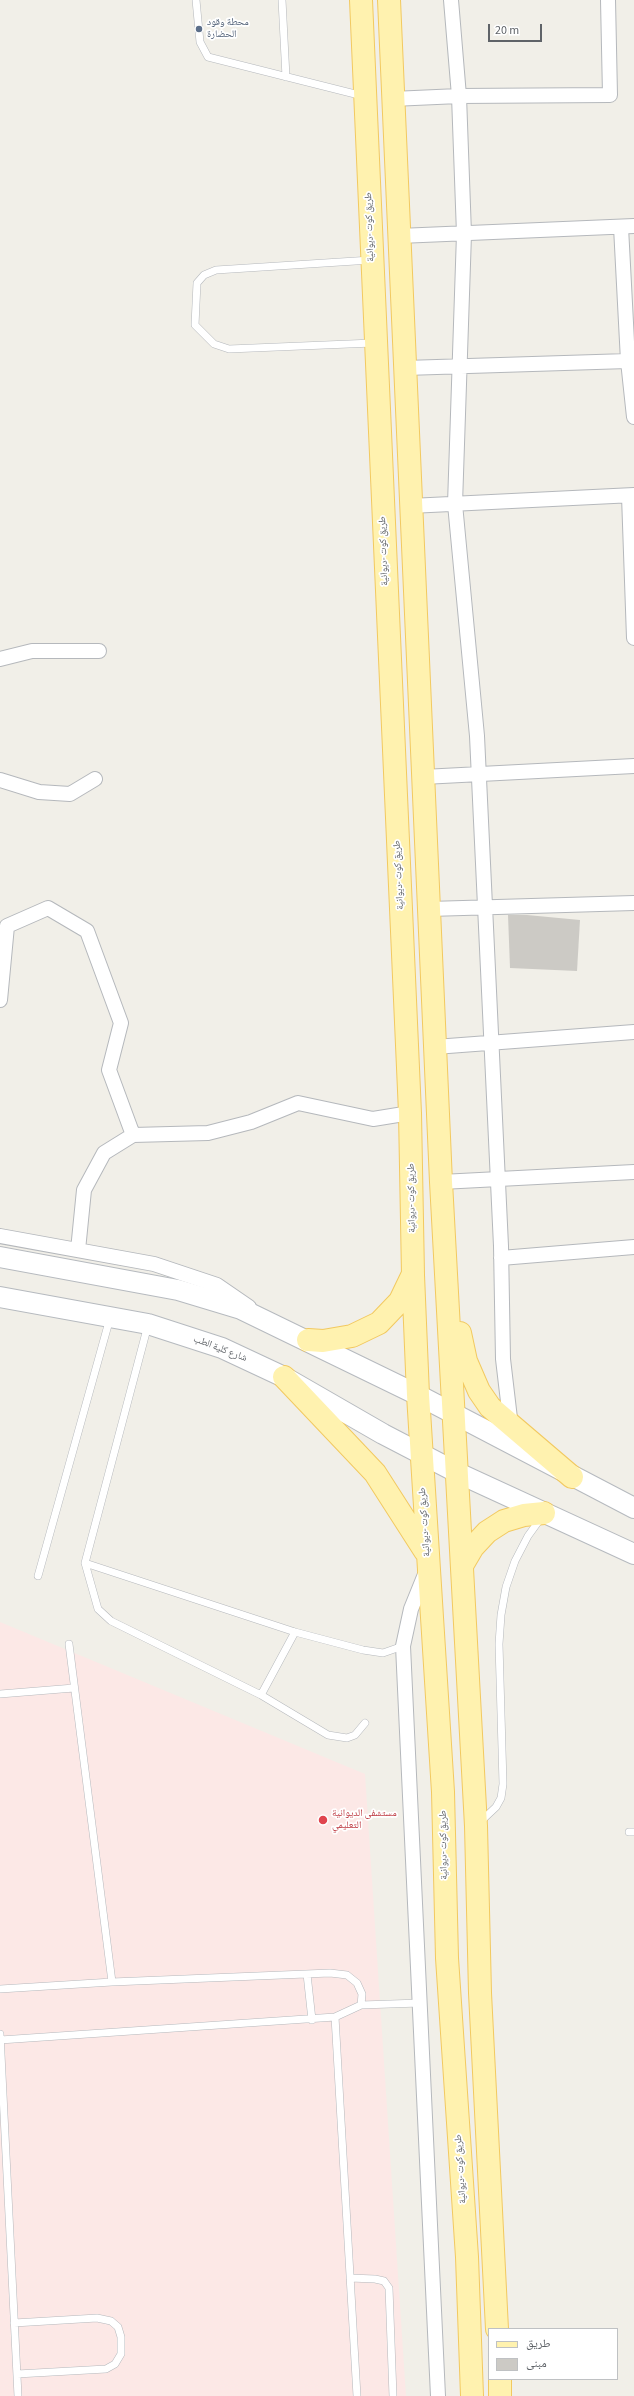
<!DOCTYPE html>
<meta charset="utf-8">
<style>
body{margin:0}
#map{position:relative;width:634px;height:2396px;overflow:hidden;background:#f1efe8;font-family:"Source Sans 3","Noto Naskh Arabic",sans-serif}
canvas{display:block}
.legend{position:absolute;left:488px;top:2328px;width:130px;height:52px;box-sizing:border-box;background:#fff;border:1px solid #bfc1c3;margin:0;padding:5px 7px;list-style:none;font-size:12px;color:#5f6368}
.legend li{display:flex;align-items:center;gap:8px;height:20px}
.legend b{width:20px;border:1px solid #bfc1c3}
.scale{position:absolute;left:488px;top:24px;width:54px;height:18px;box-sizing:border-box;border:2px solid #5f6368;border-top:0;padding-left:5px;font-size:12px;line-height:14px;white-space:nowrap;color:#5f6368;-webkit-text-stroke:3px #fff;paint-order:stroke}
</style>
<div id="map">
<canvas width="634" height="2396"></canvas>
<ul class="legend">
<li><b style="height:5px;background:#fff2af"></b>طريق</li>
<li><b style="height:11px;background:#cccac5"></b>مبنى</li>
</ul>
<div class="scale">20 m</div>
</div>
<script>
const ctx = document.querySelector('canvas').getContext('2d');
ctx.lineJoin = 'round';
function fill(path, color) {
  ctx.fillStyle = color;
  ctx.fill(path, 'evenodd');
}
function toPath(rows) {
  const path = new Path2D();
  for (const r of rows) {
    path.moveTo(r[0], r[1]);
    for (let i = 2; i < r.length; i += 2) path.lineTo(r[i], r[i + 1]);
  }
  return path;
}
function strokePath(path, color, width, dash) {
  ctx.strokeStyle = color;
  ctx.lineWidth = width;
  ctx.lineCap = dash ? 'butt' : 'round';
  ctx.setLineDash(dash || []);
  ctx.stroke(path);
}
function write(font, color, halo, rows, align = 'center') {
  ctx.font = font + ' "Source Sans 3","Noto Naskh Arabic",sans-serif';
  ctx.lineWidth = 3.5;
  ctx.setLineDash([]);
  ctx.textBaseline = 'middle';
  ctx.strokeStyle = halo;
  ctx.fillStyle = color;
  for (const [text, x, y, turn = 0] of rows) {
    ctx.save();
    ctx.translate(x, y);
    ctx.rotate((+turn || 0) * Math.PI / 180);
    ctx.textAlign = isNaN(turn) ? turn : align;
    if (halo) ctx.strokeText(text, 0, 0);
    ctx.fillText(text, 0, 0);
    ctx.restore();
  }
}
const medical = toPath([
 [0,1622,365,1774,406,2396,0,2396]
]);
const building = toPath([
 [508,915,527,915,580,920,577,971,510,968]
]);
const service = toPath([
 [196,0,200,42,208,57,363,96],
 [282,0,286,77],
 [371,260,216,270,204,275,197,283,195,325,214,344,229,349,373,343],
 [148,1325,85,1563,98,1609,111,1621,261,1695,328,1735,347,1738,355,1735,365,1723],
 [85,1563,295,1632,363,1650,383,1653,403,1646],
 [38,1576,110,1318],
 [69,1644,112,1982],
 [0,1694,74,1688],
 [261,1695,295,1632],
 [479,1823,496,1807,501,1798,503,1784,499,1644,501,1615,506,1587,515,1561,528,1536,541,1518],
 [629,1832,634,1832],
 [307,1974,312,2020],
 [0,1989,112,1982,330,1973,347,1975,357,1983,362,1994,361,2005,335,2017,0,2040],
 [361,2005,420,2003],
 [335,2017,357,2396],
 [0,2034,18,2396],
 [350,2278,375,2279,384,2281,389,2288,393,2396],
 [14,2323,97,2318,111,2321,118,2327,121,2337,121,2354,115,2364,106,2369,17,2374]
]);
const minor = toPath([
 [451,0,459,96,464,234,455,504,477,736,501,1246,503,1359,511,1427],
 [392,99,459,96,610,95,608,0],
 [621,227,628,361,634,417],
 [399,236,634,226],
 [405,368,628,361],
 [629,496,634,638],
 [410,506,634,495],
 [0,659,32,651,99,651],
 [423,777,634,766],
 [0,780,39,792,70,794,95,779],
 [429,909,634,903],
 [0,1000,7,926,48,908,87,931,121,1023,109,1070,133,1135],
 [435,1047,634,1032],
 [441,1182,634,1172],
 [0,1236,154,1264,217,1285,249,1307],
 [78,1250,84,1190,104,1153,133,1135,208,1133,251,1122,298,1103,373,1119,410,1113],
 [501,1258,634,1247],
 [426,1572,411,1609,403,1646,438,2396]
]);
const secondary = toPath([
 [0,1257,178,1290,241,1309,418,1395,634,1508],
 [0,1297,148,1324,222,1348,284,1377,383,1434,458,1473,634,1554]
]);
const primary = toPath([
 [361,0,410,1113,413,1275,418,1395,443,1792,447,1958,467,2257,472,2396],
 [389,0,441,1182,476,1826,480,1993,497,2329],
 [460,1333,466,1361,479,1391,490,1407,572,1477],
 [308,1340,323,1341,352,1336,379,1323,400,1301,412,1276],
 [284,1377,375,1473,425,1551],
 [463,1564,473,1547,487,1532,504,1521,524,1515,544,1513],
 [500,2379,500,2396]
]);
const markers = [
 [199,29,4,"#5c6f8a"],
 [323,1820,5,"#e0444e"]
];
const serviceNames = [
 ["محطة وقود",207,23],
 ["الحضارة",207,35]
];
const streetNames = [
 ["طريق كوت -ديوانية",370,227,-92],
 ["طريق كوت -ديوانية",384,551,-92],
 ["طريق كوت -ديوانية",399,875,-93],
 ["طريق كوت -ديوانية",412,1198,-91],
 ["شارع كلية الطب",220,1349,21],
 ["طريق كوت -ديوانية",425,1522,-94],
 ["طريق كوت -ديوانية",444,1845,-91],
 ["طريق كوت -ديوانية",461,2169,-94]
];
const healthNames = [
 ["مستشفى الديوانية",332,1814],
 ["التعليمي",332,1826]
];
fill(medical, '#fce8e6');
fill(building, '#cccac5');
strokePath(service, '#b5b8bc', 8);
strokePath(minor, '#b5b8bc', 16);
strokePath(secondary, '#b6babf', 22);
strokePath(primary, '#f2c960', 24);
strokePath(service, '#fff', 7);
strokePath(minor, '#fff', 14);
strokePath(secondary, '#fff', 20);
strokePath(primary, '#fff2af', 22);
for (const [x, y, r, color] of markers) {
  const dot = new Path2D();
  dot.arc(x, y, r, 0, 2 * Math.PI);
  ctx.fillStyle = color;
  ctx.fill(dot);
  strokePath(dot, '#fff', 1.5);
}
write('10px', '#4e5e75', '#fff', serviceNames, 'left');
write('10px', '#5f6368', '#fff', streetNames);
write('10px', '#be3a42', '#fff', healthNames, 'left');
</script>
